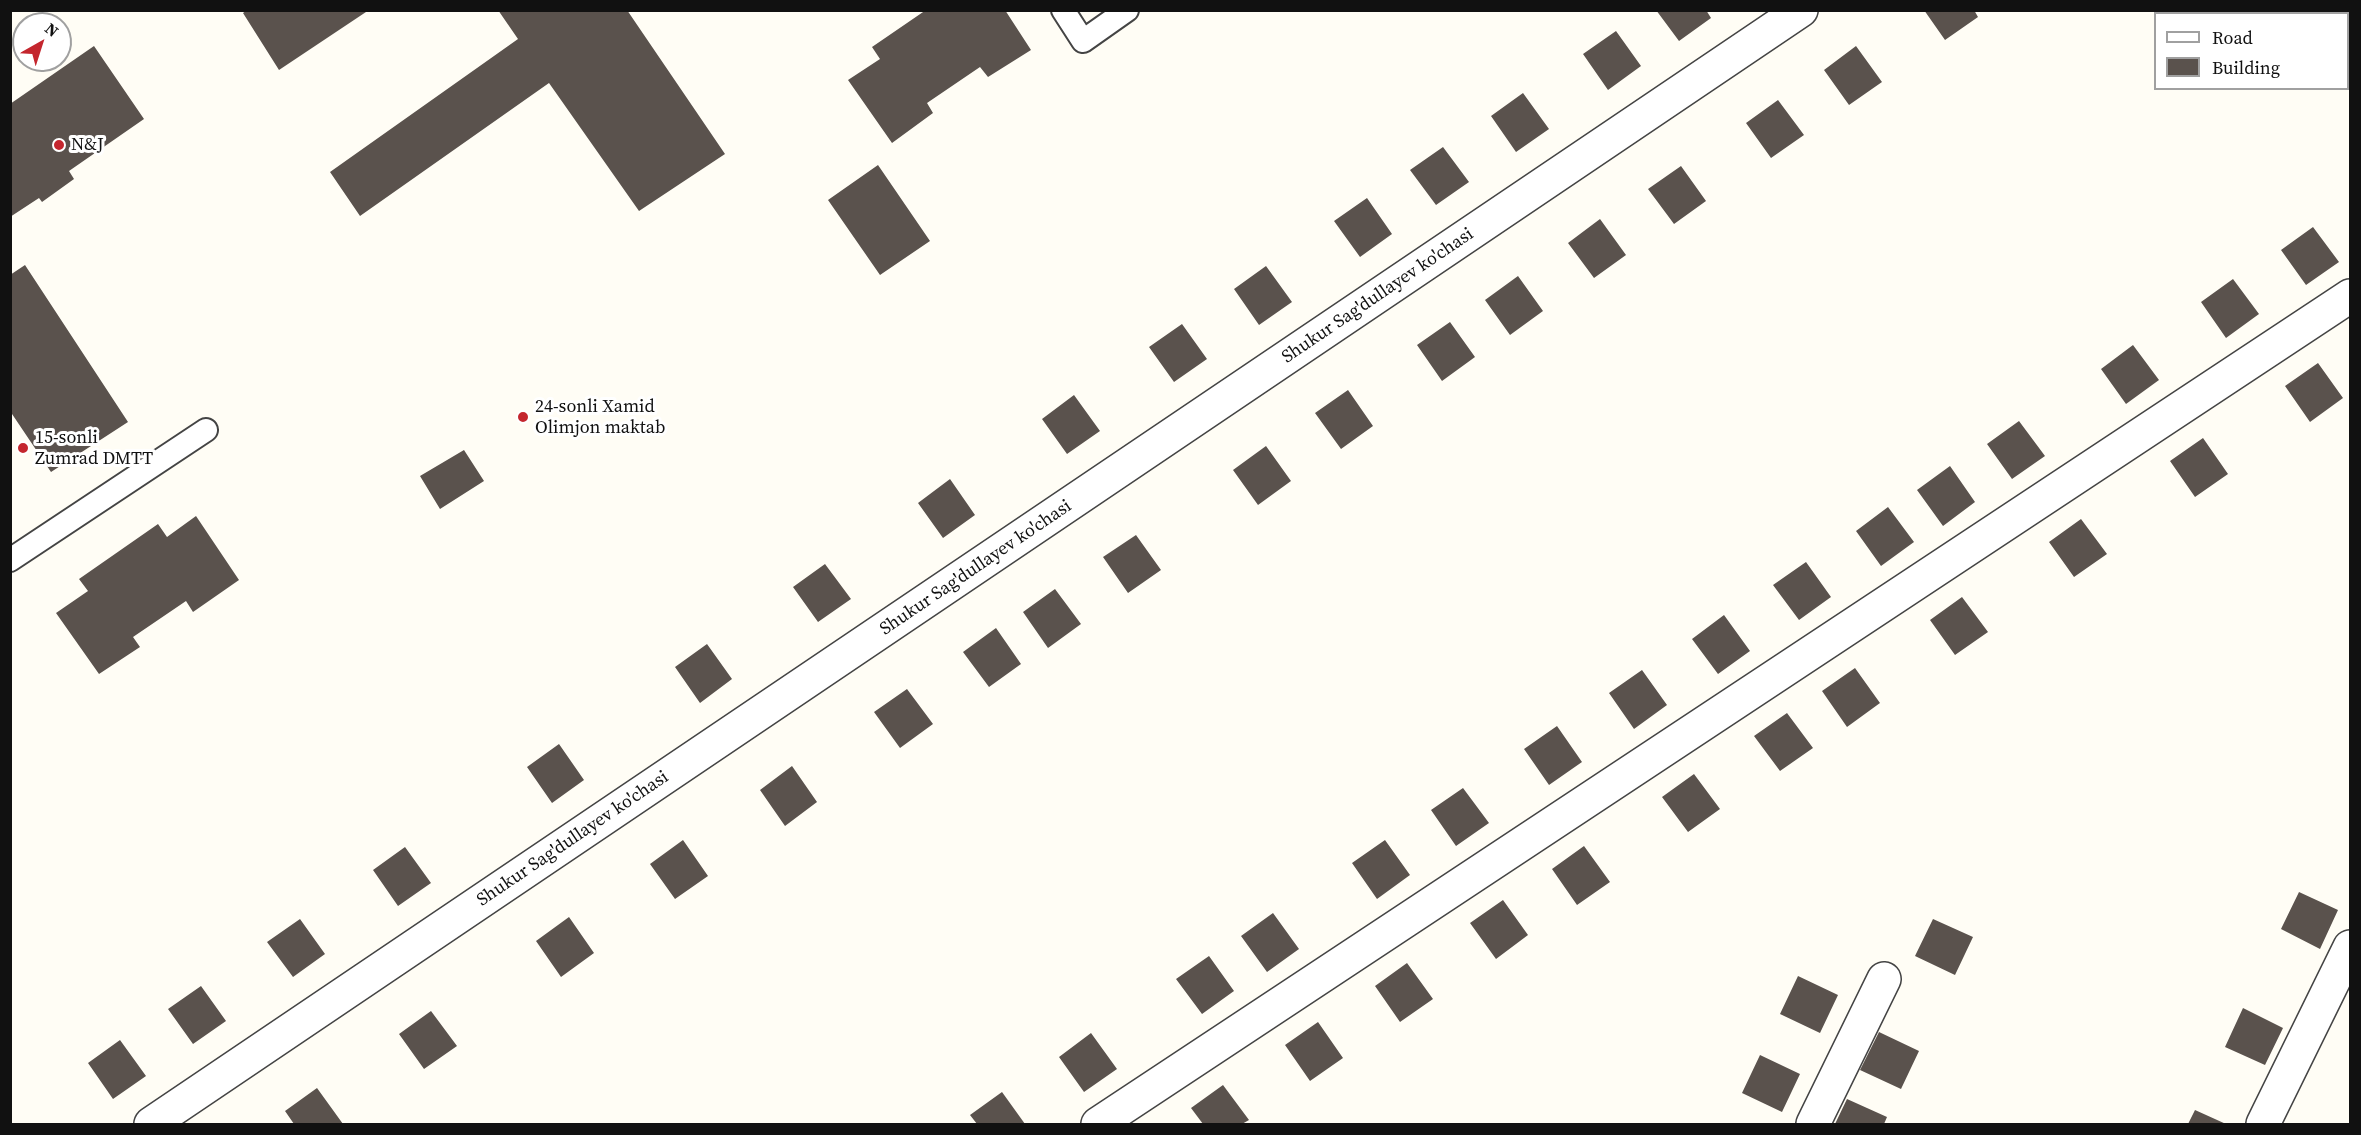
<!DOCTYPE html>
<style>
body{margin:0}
#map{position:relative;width:2361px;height:1135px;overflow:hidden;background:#fffdf5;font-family:"Source Serif 4",serif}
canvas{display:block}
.frame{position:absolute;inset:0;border:12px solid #111;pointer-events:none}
.legend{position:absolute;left:2154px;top:12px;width:195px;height:78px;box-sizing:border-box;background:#fff;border:2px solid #a0a0a0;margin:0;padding:8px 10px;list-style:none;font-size:18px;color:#111}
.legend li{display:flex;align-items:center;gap:12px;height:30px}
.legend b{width:30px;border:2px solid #a0a0a0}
.north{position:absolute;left:12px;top:12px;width:60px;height:60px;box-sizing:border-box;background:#fff;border:2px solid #a0a0a0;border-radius:50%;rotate:39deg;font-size:16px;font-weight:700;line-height:24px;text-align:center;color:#111}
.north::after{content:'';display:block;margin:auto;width:21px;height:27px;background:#c4262e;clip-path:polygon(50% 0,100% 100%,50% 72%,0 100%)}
</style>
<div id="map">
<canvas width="2361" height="1135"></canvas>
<div class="frame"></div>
<ul class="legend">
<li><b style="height:8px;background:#fff"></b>Road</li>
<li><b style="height:16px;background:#5a524d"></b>Building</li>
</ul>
<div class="north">N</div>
</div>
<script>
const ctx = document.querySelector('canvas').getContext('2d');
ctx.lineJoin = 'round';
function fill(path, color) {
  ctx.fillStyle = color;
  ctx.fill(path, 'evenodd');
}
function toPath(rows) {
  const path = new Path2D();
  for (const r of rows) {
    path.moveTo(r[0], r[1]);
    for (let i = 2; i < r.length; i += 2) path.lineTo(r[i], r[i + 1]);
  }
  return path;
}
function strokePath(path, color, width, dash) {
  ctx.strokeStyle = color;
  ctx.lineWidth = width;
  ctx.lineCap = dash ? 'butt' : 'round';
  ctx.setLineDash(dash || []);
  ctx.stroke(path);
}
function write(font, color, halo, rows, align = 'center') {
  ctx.font = font + ' "Source Serif 4",serif';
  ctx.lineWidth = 6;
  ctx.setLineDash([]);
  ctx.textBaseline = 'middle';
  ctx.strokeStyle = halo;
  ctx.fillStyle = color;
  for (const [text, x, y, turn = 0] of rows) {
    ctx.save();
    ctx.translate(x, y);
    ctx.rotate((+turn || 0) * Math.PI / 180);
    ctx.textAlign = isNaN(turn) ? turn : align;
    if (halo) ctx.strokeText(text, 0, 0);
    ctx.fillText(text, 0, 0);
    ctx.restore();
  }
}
const building = toPath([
 [247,10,369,10,279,70,243,13],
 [498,10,627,10,725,154,639,211,549,83,360,216,330,172,518,39],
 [926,10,1005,10,1031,50,988,77,980,67,927,103,933,113,892,143,848,80,880,59,872,47],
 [1656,10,1706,10,1711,18,1679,41],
 [1924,10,1974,10,1978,17,1945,40],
 [2261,10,2350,10,2350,27,2348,29,2348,14,2263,14],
 [1616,31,1641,66,1608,90,1583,54],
 [94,46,144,119,69,171,74,179,42,202,39,198,10,217,10,104],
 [1856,46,1882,82,1849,105,1824,70],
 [1523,93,1549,129,1516,152,1491,116],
 [1778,100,1804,135,1771,158,1746,123],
 [1443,147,1469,182,1436,205,1410,170],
 [878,165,930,241,880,275,828,200],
 [1681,166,1706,201,1674,224,1648,189],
 [1367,198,1392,234,1360,257,1334,221],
 [1600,219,1626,255,1594,278,1568,243],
 [2313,227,2339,262,2306,285,2281,250],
 [25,265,128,422,51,472,10,411,10,275],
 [1266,266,1292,302,1259,325,1234,289],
 [1518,276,1543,311,1510,335,1485,300],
 [2233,279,2259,314,2226,338,2201,302],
 [1450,322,1475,357,1442,381,1417,345],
 [1182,324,1207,359,1174,382,1149,347],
 [2133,345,2159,380,2126,404,2101,369],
 [2318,363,2343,398,2310,422,2285,386],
 [1348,390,1373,426,1341,449,1315,413],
 [1074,395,1100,431,1067,454,1042,419],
 [2019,421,2045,456,2012,479,1987,444],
 [2203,438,2228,474,2195,497,2170,461],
 [1266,446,1291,481,1258,505,1233,470],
 [464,450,484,481,440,509,420,476],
 [1950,466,1975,502,1943,526,1917,490],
 [950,479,975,515,943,538,918,503],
 [1888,507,1914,542,1881,566,1856,531],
 [196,516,239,580,193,612,186,601,133,637,140,647,99,674,56,613,88,591,79,579,158,524,167,537],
 [2081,519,2107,554,2074,577,2049,542],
 [1136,535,1161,570,1128,593,1103,557],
 [1806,562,1831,597,1799,620,1773,585],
 [825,564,851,599,818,622,793,587],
 [1055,589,1081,624,1048,648,1023,612],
 [1962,597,1988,632,1955,655,1930,620],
 [1724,615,1750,651,1718,674,1692,639],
 [996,628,1021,664,989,687,963,652],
 [707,644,732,679,700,703,675,667],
 [1855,668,1880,703,1847,727,1822,691],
 [1642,670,1667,705,1634,729,1609,693],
 [907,689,933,724,900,748,874,712],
 [1787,713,1813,748,1780,771,1754,736],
 [1557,726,1582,762,1549,785,1524,749],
 [559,744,584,780,552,803,527,767],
 [792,766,817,802,785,826,760,790],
 [1694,774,1720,809,1688,832,1662,797],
 [1463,788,1489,823,1456,846,1431,810],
 [683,840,708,876,675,899,650,864],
 [1385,840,1410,875,1377,899,1352,863],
 [1584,846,1610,882,1577,905,1552,869],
 [405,847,431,883,398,906,373,870],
 [2299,892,2338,910,2320,949,2281,929],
 [1503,900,1528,935,1496,959,1470,923],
 [1273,913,1299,949,1267,972,1241,936],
 [569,917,594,953,561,977,536,941],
 [300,919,325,954,293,977,267,942],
 [1933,919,1973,937,1955,975,1915,956],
 [1209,956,1234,991,1202,1014,1176,979],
 [1407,963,1433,999,1400,1022,1375,986],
 [1798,976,1838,995,1820,1033,1780,1014],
 [201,986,226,1021,193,1044,168,1009],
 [2243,1008,2283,1028,2265,1065,2225,1047],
 [431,1011,457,1046,424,1069,399,1034],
 [1318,1022,1343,1058,1310,1081,1285,1045],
 [1879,1032,1919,1051,1901,1089,1860,1070],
 [1091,1033,1117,1069,1084,1092,1059,1057],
 [120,1040,146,1076,113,1099,88,1063],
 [1760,1055,1800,1074,1782,1112,1742,1093],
 [1223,1085,1249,1120,1242,1124,1203,1124,1191,1108],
 [317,1088,343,1124,294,1124,285,1111],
 [1002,1092,1025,1124,977,1124,970,1115],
 [1847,1099,1887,1117,1884,1124,1835,1124],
 [2195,1110,2226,1124,2188,1124]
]);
const lane = toPath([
 [1063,10,1083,41,1127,10],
 [10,560,206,430]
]);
const street = toPath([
 [151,1124,1801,10],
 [1098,1124,2350,296],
 [1813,1124,1884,979],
 [2263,1124,2350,947]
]);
const markers = [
 [59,145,6,"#c4262e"],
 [523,417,6,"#c4262e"],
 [23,448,6,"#c4262e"]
];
const poiNames = [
 ["N&J",71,145],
 ["24-sonli Xamid",535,407],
 ["Olimjon maktab",535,428],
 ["15-sonli",35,438],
 ["Zumrad DMTT",35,459]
];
const streetNames = [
 ["Shukur Sag'dullayev ko'chasi",1378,296,-34],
 ["Shukur Sag'dullayev ko'chasi",976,568,-34],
 ["Shukur Sag'dullayev ko'chasi",573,839,-34]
];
fill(building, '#5a524d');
strokePath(lane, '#444', 26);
strokePath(street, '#444', 36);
strokePath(lane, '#fff', 22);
strokePath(street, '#fff', 33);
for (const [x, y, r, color] of markers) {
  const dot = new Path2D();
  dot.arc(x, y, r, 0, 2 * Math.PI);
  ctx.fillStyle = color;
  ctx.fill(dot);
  strokePath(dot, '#fff', 2);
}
write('18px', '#111', '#fff', poiNames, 'left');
write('18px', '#111', '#fff', streetNames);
</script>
